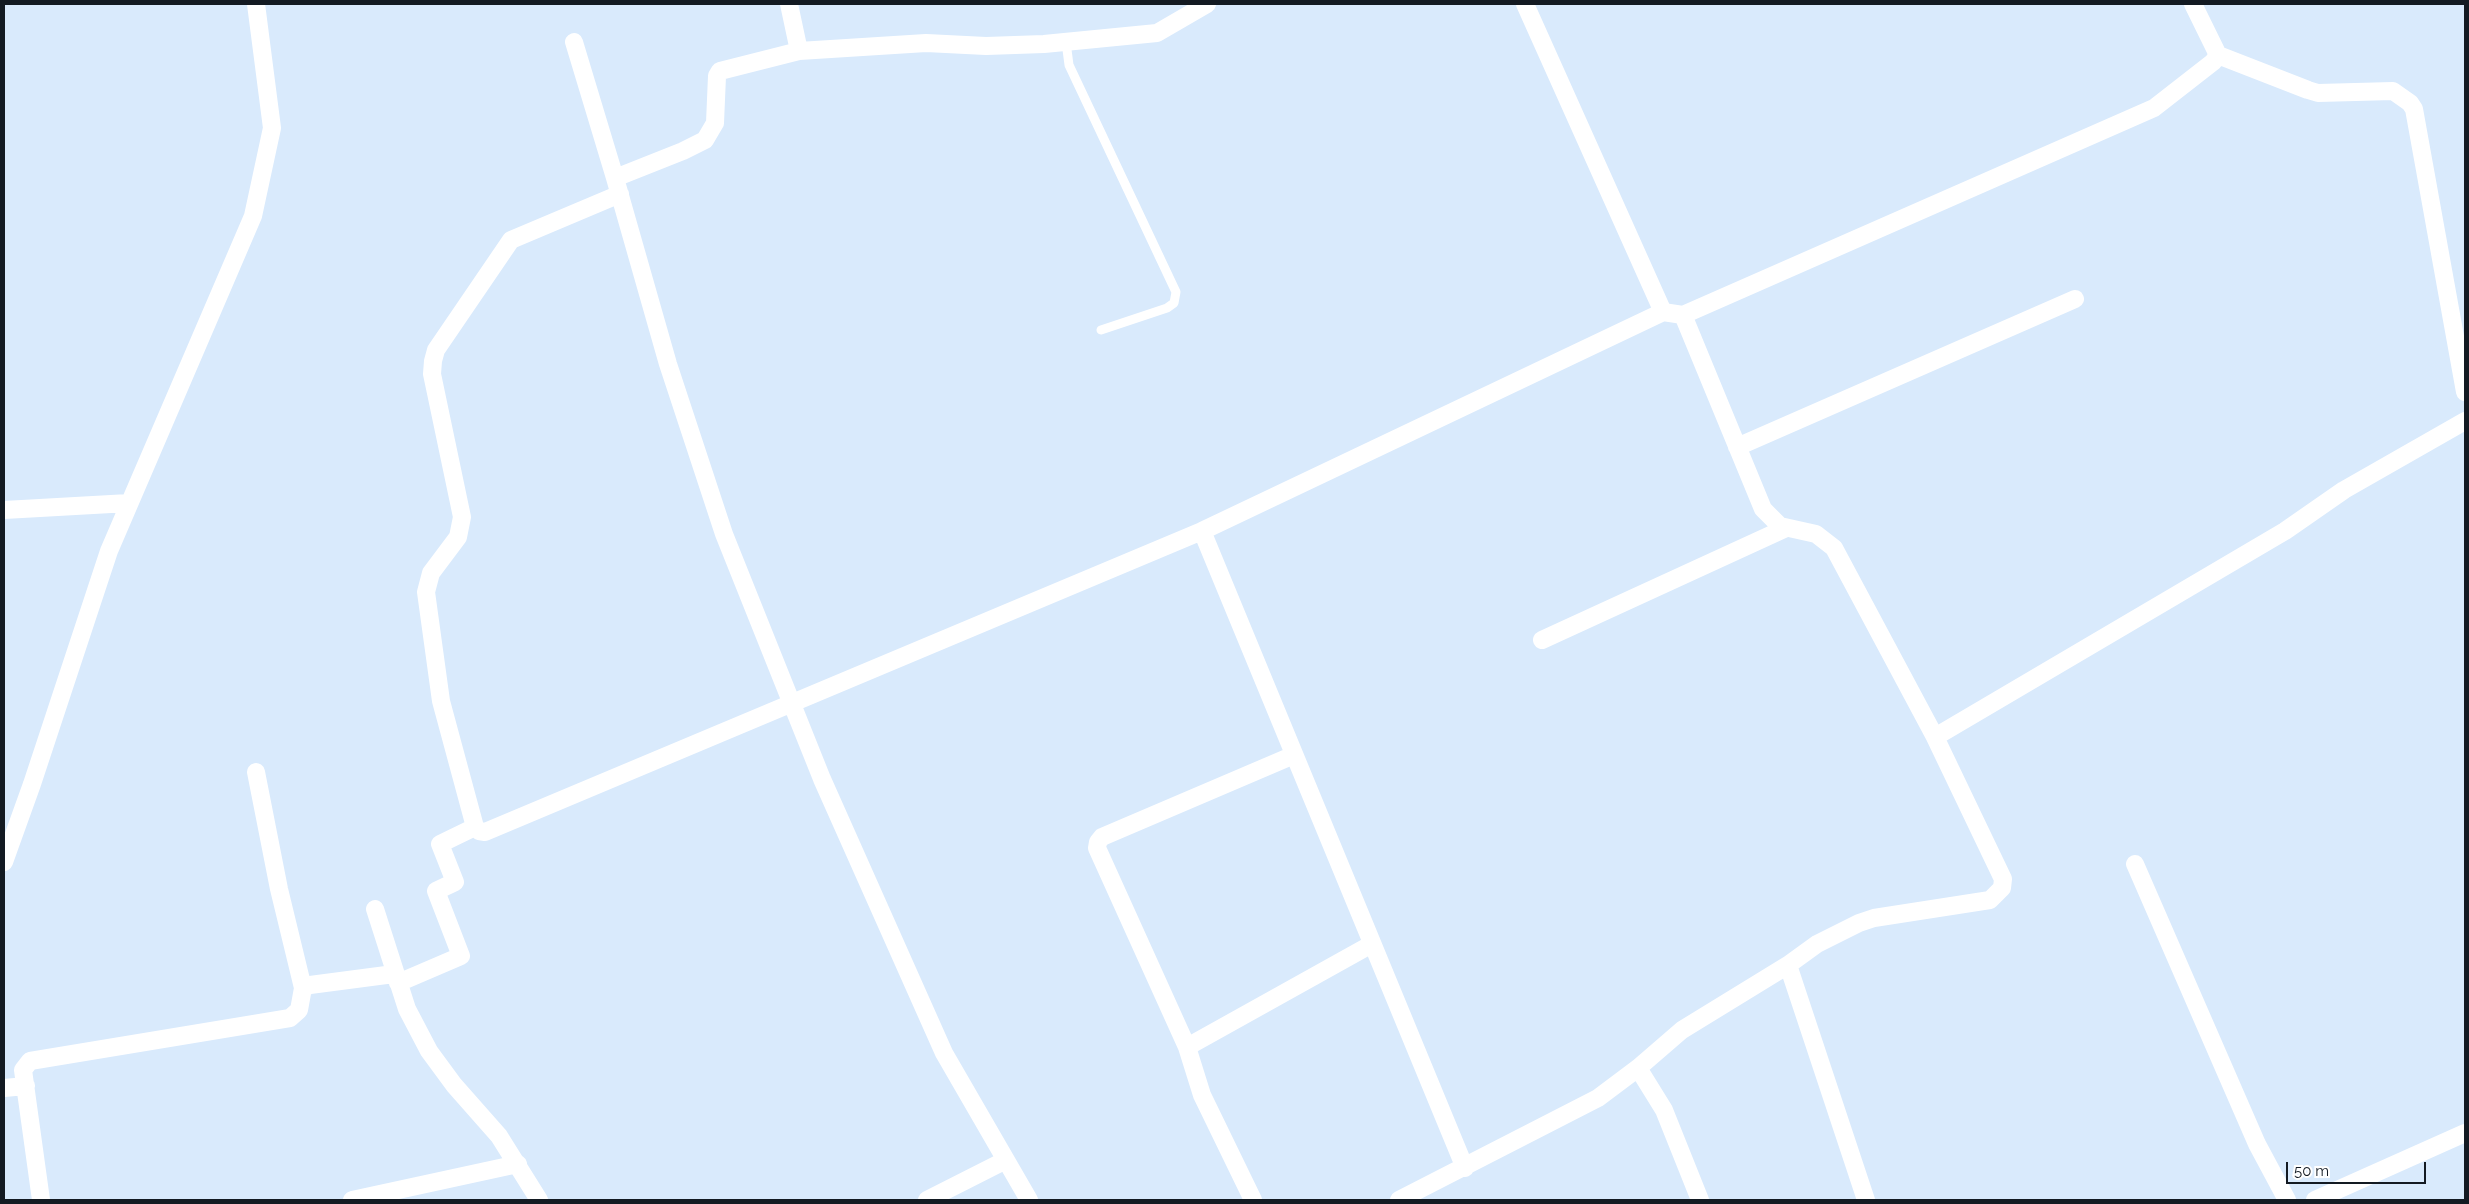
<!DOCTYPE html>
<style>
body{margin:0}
#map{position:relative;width:2469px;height:1204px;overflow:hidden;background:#d9eafc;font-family:Raleway,sans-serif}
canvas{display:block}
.frame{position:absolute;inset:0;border:5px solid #131a22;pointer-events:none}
.scale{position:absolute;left:2286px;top:1162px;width:140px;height:22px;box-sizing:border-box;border:2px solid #131a22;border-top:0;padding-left:6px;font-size:15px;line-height:18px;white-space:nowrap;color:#131a22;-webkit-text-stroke:4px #fff;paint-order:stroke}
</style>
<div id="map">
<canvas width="2469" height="1204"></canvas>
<div class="frame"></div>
<div class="scale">50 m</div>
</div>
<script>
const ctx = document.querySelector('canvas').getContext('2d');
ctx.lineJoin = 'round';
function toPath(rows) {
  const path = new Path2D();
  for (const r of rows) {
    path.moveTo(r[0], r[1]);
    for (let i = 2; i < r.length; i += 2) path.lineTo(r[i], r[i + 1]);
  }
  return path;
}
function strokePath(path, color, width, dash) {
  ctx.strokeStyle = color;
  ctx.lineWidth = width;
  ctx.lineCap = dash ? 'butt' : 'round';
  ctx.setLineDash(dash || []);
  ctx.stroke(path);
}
const lane = toPath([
 [1066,42,1069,65,1176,292,1174,303,1167,308,1101,330]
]);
const street = toPath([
 [789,4,799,51,926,43,986,46,1044,44,1157,33,1207,4],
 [1525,4,1663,312,1683,315,1763,509,1780,526,1816,534,1834,548,1935,737,2003,879,2002,888,1990,900,1874,918,1859,923,1817,944,1788,965,1866,1200],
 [574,42,615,178,668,364,724,534,822,779,944,1053,1029,1200],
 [2218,55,2308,90,2318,93,2393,91,2410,103,2414,109,2465,392],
 [615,178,683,151,705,140,715,123,717,76,720,71,799,51],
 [620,194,511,240,436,350,433,361,432,374,462,517,458,537,431,573,426,592,441,701,475,827,479,831,485,832,1202,531,1663,312],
 [1683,315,2154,108,2213,62,2218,55,2193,4],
 [1737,447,2075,299],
 [4,510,129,503],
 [1202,531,1465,1168],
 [1542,640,1786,528],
 [1935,737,2285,531,2344,490,2465,421],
 [256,772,279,889,303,988],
 [4,862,32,784,109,551,253,216,272,128,256,4],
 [2135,864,2257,1144,2287,1200],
 [375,909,407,1009,429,1051,454,1085,499,1136,539,1200],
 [398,983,461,956,436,891,455,882,440,844,475,827],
 [1187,1047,1372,944],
 [1638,1068,1664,1110,1700,1200],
 [4,1088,26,1086],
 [41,1200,23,1070,30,1061,290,1018,299,1010,303,988,310,985,394,974],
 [352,1200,518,1164],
 [927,1200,1006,1160],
 [1253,1200,1202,1095,1187,1047,1097,848,1098,842,1102,837,1294,755],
 [1399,1200,1598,1098,1638,1068,1682,1030,1788,965],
 [2315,1200,2465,1133]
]);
strokePath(lane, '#fff', 9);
strokePath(street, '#fff', 18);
</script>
